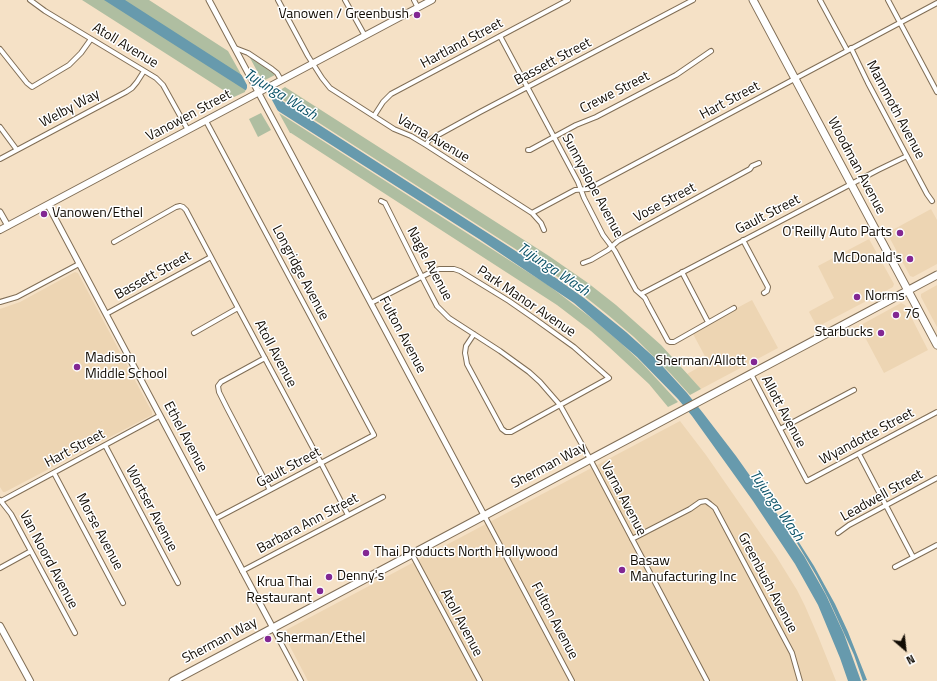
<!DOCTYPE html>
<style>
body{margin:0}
#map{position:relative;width:937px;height:681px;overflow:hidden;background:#f5e1c6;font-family:"Titillium Web",sans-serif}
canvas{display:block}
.north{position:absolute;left:885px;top:629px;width:40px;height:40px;-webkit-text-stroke:3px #fff;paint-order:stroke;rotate:152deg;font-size:11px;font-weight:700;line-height:16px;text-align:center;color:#120c04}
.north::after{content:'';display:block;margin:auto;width:14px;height:18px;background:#120c04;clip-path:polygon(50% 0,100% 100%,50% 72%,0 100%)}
</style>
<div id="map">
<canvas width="937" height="681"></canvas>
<div class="north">N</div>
</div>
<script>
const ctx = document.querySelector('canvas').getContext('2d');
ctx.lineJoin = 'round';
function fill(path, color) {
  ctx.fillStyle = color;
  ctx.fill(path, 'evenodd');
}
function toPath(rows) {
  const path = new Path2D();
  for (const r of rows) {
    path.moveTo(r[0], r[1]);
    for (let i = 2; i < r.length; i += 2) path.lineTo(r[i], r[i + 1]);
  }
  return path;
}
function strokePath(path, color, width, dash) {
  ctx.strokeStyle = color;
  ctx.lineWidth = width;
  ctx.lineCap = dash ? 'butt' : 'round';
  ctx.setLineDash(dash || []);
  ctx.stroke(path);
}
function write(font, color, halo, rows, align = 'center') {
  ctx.font = font + ' "Titillium Web",sans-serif';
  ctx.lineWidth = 3;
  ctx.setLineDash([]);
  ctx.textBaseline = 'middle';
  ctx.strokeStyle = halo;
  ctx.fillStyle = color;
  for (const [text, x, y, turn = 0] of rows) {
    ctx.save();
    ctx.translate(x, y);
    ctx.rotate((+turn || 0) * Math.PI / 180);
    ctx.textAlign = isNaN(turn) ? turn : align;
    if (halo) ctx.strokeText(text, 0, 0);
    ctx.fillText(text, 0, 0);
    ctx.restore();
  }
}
const built = toPath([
 [931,209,937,220,937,264,913,277,910,276,887,233],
 [869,239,894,284,893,287,817,327,809,312,810,311,834,298,818,266],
 [75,272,78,273,152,412,152,415,5,492,3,492,0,487,0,309,20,302],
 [937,285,937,327,921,297,921,294],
 [752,300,778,348,701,389,687,374,708,362,692,332],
 [901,303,905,305,928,350,884,373,859,326],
 [680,421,706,455,776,556,797,590,805,606,818,636,836,681,308,681,283,633,286,630]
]);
const green = toPath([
 [82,0,149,0,228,51,247,85,246,89,245,92,234,97],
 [252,57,273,72,275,75,265,80,262,80,250,58],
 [285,87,549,256,588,283,616,305,661,345,701,389,690,395,671,374,634,337,608,315,583,295,545,268,274,94],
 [261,113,271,130,258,137,249,119],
 [279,113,548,285,594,320,622,344,641,362,678,402,668,407,649,384,609,347,591,331,557,305,291,133,290,133]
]);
const water = toPath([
 [104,0,125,0,539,266,584,298,626,332,656,359,687,393,703,413,736,456,787,528,789,529,800,544,814,566,835,604,848,632,867,680,863,681,854,655,828,598,816,575,794,538,789,534,804,556,826,595,844,634,861,681,848,681,840,658,818,605,795,564,753,501,692,416,678,399,637,357,574,303,479,239]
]);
const pier = toPath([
 [240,72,274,94,272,100,279,113,245,92,247,88,247,85]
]);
const minor = toPath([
 [30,0,45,11,156,78,163,85,188,130],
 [278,0,308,56,322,78,330,88,394,129,411,136,426,145,532,213,541,223,544,230],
 [345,0,365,36],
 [414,0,418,8],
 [820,0,847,50],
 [888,0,937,92],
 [500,36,554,137,578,182,584,198,603,235,615,251,636,290,645,298,648,304,668,341,670,342,674,342,734,308],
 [235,48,248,53,272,69,277,73,281,80],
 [851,48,868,83,927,194,932,201],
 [0,49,27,83,32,87,69,65,81,53,91,39],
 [374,116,383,102,391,94,568,0],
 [206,121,374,435,215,519],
 [0,127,17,150],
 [426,145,429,140,480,112,693,0],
 [528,150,530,150,576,125,596,117,676,75,711,51],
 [0,159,126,92,132,88,137,82,144,71],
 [381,201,385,203,422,277,437,306,449,318,500,351,529,372,540,382,560,405,590,459,707,681],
 [532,213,575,190,588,189,937,3],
 [743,240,768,287,767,291,764,293],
 [114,242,176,207,180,206,183,207,186,210,238,308,321,463,348,515],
 [583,263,591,260,608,250,618,241,750,169,752,166,759,163],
 [682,272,708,322],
 [641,294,878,170,907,156],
 [0,302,17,297,79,264],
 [371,303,431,272,439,269,454,269,460,271,509,301,535,319,574,347,609,378,511,432,506,432,502,429,467,364,466,358,465,353,466,346,474,334],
 [106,314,211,257],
 [194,333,238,308],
 [265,358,221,382,218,386,219,392,227,408,270,490],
 [751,374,807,481,937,412],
 [780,429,854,390],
 [105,445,178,583],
 [859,454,913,557],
 [54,473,123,603],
 [0,500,11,514,75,633],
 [1,501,159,416],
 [484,515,572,681],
 [838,533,849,525,937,478],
 [632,539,690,509,700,502,706,501,710,504,715,508,792,653,800,681],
 [412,554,480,681],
 [895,567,937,545],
 [0,568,31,551],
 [242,571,383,497],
 [273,628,301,681]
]);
const tertiary = toPath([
 [209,0,484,515],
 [48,205,273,628],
 [0,212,8,226]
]);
const secondary = toPath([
 [0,230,432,0],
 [0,626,30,681]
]);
const primary = toPath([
 [753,0,937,345],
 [173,681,937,275]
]);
const markers = [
 [417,15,4,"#822793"],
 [44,214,4,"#822793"],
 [900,233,4,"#822793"],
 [910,259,4,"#822793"],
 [857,297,4,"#822793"],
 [896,315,4,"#822793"],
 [881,333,4,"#822793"],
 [754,362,4,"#822793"],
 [77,367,4,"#822793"],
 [366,553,4,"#822793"],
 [622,570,4,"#822793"],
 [329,577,4,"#822793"],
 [320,591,4,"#822793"],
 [268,639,4,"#822793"]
];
const poiNames = [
 ["Vanowen / Greenbush",409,15,"right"],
 ["Vanowen/Ethel",52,214],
 ["O'Reilly Auto Parts",892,233,"right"],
 ["McDonald's",902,259,"right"],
 ["Norms",865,297],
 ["76",904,315],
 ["Starbucks",873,333,"right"],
 ["Madison",85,359],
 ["Middle School",85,375],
 ["Sherman/Allott",746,362,"right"],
 ["Thai Products North Hollywood",374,553],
 ["Basaw",630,562],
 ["Manufacturing Inc",630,578],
 ["Denny's",337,577],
 ["Krua Thai",312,583,"right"],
 ["Restaurant",312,599,"right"],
 ["Sherman/Ethel",276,639]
];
const streetNames = [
 ["Hartland Street",462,44,-28],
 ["Atoll Avenue",125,46,31],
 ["Bassett Street",553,62,-28],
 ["Crewe Street",615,93,-27],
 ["Hart Street",730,101,-28],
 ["Welby Way",70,109,-28],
 ["Mammoth Avenue",895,110,62],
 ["Vanowen Street",189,116,-28],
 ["Varna Avenue",433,139,30],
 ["Woodman Avenue",856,166,62],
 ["Sunnyslope Avenue",592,186,62],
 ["Vose Street",665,203,-28],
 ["Gault Street",768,215,-27],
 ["Nagle Avenue",429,264,62],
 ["Longridge Avenue",300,273,62],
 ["Bassett Street",153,276,-29],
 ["Park Manor Avenue",526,302,34],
 ["Fulton Avenue",402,335,62],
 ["Atoll Avenue",275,354,62],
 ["Allott Avenue",783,412,62],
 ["Ethel Avenue",185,437,62],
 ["Wyandotte Street",867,437,-28],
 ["Hart Street",75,449,-28],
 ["Sherman Way",549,466,-28],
 ["Gault Street",289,468,-28],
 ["Leadwell Street",882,496,-29],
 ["Varna Avenue",623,499,62],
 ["Wortser Avenue",151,509,62],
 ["Barbara Ann Street",308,524,-28],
 ["Morse Avenue",99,532,62],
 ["Van Noord Avenue",48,560,62],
 ["Greenbush Avenue",767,583,62],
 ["Fulton Avenue",554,621,62],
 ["Atoll Avenue",461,623,62],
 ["Sherman Way",220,641,-28]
];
const waterNames = [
 ["Tujunga Wash",280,95,32],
 ["Tujunga Wash",553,270,34],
 ["Tujunga Wash",776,506,55]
];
fill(built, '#edd5b3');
fill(green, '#afbea1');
fill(water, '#679aad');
fill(pier, '#f5e1c6');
strokePath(minor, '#806e56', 6);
strokePath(tertiary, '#806e56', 7);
strokePath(secondary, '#806e56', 8);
strokePath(primary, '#806e56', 9);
strokePath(minor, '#fff', 4);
strokePath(tertiary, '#fff', 5);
strokePath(secondary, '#fff', 6);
strokePath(primary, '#fff', 7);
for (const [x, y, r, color] of markers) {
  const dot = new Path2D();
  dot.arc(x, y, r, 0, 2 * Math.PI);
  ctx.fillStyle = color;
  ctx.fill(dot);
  strokePath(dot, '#fff', 1.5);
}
write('14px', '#120c04', '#fff', poiNames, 'left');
write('14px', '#120c04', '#fff', streetNames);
write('italic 15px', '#0c5368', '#fff', waterNames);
</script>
